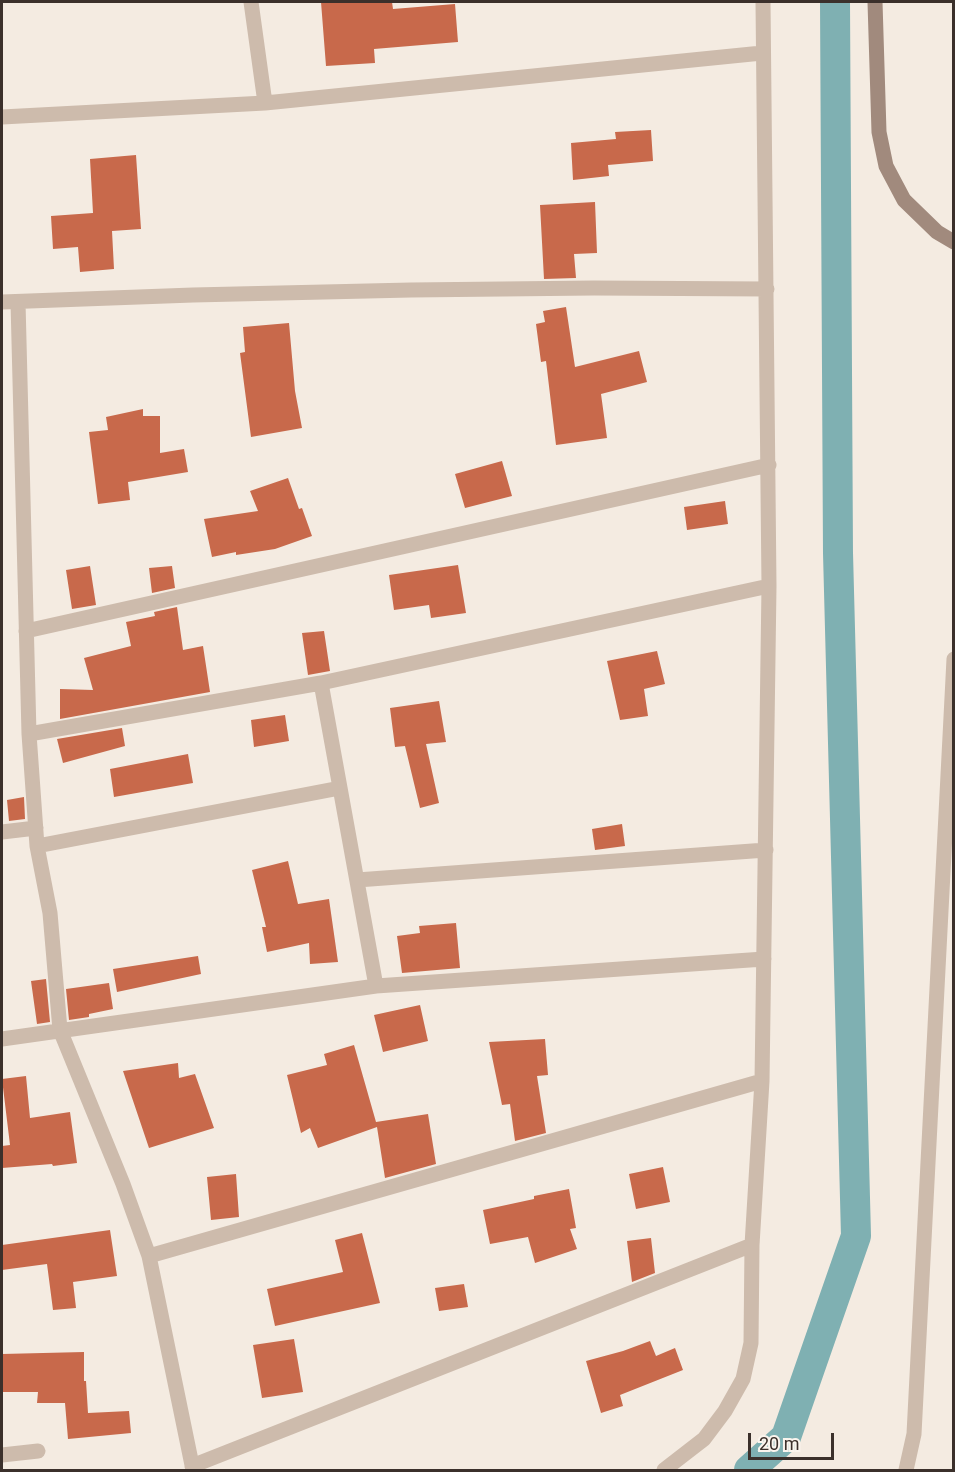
<!DOCTYPE html>
<style>
body{margin:0}
#map{position:relative;width:955px;height:1472px;overflow:hidden;background:#f4ebe1;font-family:Roboto,sans-serif}
canvas{display:block}
.frame{position:absolute;inset:0;border:3px solid #3b302b;pointer-events:none}
.scale{position:absolute;left:748px;top:1433px;width:86px;height:27px;box-sizing:border-box;border:3px solid #3b302b;border-top:0;padding-left:8px;font-size:18px;line-height:21px;white-space:nowrap;color:#3b302b;-webkit-text-stroke:4px #fbf5ee;paint-order:stroke}
</style>
<div id="map">
<canvas width="955" height="1472"></canvas>
<div class="frame"></div>
<div class="scale">20 m</div>
</div>
<script>
const ctx = document.querySelector('canvas').getContext('2d');
ctx.lineJoin = 'round';
function toPath(rows) {
  const path = new Path2D();
  for (const r of rows) {
    path.moveTo(r[0], r[1]);
    for (let i = 2; i < r.length; i += 2) path.lineTo(r[i], r[i + 1]);
  }
  return path;
}
function strokePath(path, color, width, dash) {
  ctx.strokeStyle = color;
  ctx.lineWidth = width;
  ctx.lineCap = dash ? 'butt' : 'round';
  ctx.setLineDash(dash || []);
  ctx.stroke(path);
}
function fill(path, color) {
  ctx.fillStyle = color;
  ctx.fill(path, 'evenodd');
}
const canal = toPath([
 [749,1470,786,1437,856,1236,838,553,835,2]
]);
const building = toPath([
 [321,2,392,2,393,9,455,4,458,42,374,49,375,63,326,66],
 [651,130,653,161,608,165,609,176,573,180,571,143,616,139,615,132],
 [136,155,141,229,112,231,114,269,80,272,78,247,53,249,51,216,93,213,90,159],
 [595,202,597,253,574,254,576,278,544,279,540,205],
 [566,307,575,367,639,351,647,382,601,394,607,438,556,445,546,361,541,362,536,324,545,322,543,311],
 [289,323,295,391,302,428,251,437,240,353,245,352,243,327],
 [143,409,143,416,160,416,160,453,184,449,188,472,128,482,130,500,98,504,89,432,108,430,106,417],
 [502,461,512,496,465,508,455,474],
 [288,478,299,509,302,508,312,536,275,549,236,555,236,552,212,557,204,519,258,511,250,491],
 [725,501,728,524,687,530,684,507],
 [458,565,466,613,431,618,429,605,394,610,389,575],
 [90,566,96,605,72,609,66,570],
 [172,566,175,588,152,593,149,568],
 [177,607,183,650,203,646,210,692,60,719,60,689,93,690,84,658,131,646,126,622,155,616,154,612],
 [324,631,330,671,308,675,302,633],
 [657,651,665,684,644,689,648,716,620,720,607,661],
 [439,701,446,742,426,744,439,803,420,808,405,746,395,747,390,708],
 [285,715,289,741,254,747,251,720],
 [122,728,125,746,63,763,57,739],
 [188,754,193,783,114,797,110,769],
 [24,797,25,819,9,821,7,800],
 [622,824,625,846,595,850,592,829],
 [288,861,298,904,329,899,338,962,310,964,309,943,267,952,262,927,266,927,252,870],
 [456,923,460,968,402,973,397,936,420,933,419,926],
 [198,956,201,974,117,992,113,969],
 [46,979,50,1022,37,1024,31,981],
 [109,983,113,1009,89,1014,89,1017,69,1020,66,989],
 [420,1005,428,1041,383,1052,374,1015],
 [545,1039,548,1075,537,1076,546,1133,515,1141,510,1104,502,1105,489,1042],
 [354,1045,376,1122,428,1114,436,1164,385,1178,377,1127,318,1148,310,1128,301,1133,287,1075,327,1065,324,1054],
 [178,1063,179,1078,195,1074,214,1128,149,1148,123,1071],
 [26,1076,30,1118,70,1112,77,1163,53,1166,52,1164,2,1168,2,1146,10,1145,2,1079],
 [663,1167,670,1202,636,1209,629,1174],
 [236,1174,239,1217,211,1220,207,1177],
 [569,1189,576,1228,570,1229,577,1249,535,1263,528,1237,490,1244,483,1210,534,1199,534,1196],
 [110,1230,117,1276,73,1282,76,1308,53,1310,47,1264,2,1270,2,1245],
 [362,1233,380,1303,275,1326,267,1289,343,1272,335,1240],
 [651,1238,655,1273,632,1282,627,1241],
 [464,1284,468,1307,439,1311,435,1288],
 [294,1339,303,1392,262,1398,253,1345],
 [650,1341,656,1356,675,1348,683,1370,620,1395,623,1406,601,1413,586,1361,623,1351],
 [84,1352,84,1381,86,1381,88,1413,129,1411,131,1433,68,1439,65,1403,37,1403,38,1392,2,1392,2,1354]
]);
const street = toPath([
 [251,2,265,103],
 [2,117,265,103,762,53],
 [2,302,193,295,411,290,594,288,767,289],
 [18,302,29,734,37,846,50,913,60,1030,123,1184,149,1256,193,1470],
 [26,631,769,465],
 [321,683,376,986],
 [29,734,321,683,769,586],
 [2,832,36,828],
 [37,846,340,788],
 [357,880,766,850],
 [2,1039,376,986,764,959],
 [149,1256,762,1081],
 [2,1455,38,1451],
 [192,1466,752,1245],
 [664,1470,704,1439,725,1411,743,1379,751,1343,752,1245,762,1081,769,586,763,2],
 [906,1470,914,1434,954,659]
]);
const secondary = toPath([
 [875,2,879,132,886,166,904,200,937,232,954,242]
]);
strokePath(canal, '#7fb0b2', 30);
fill(building, '#c8694b');
strokePath(street, '#cdbbac', 15);
strokePath(secondary, '#a18a7d', 15);
</script>
